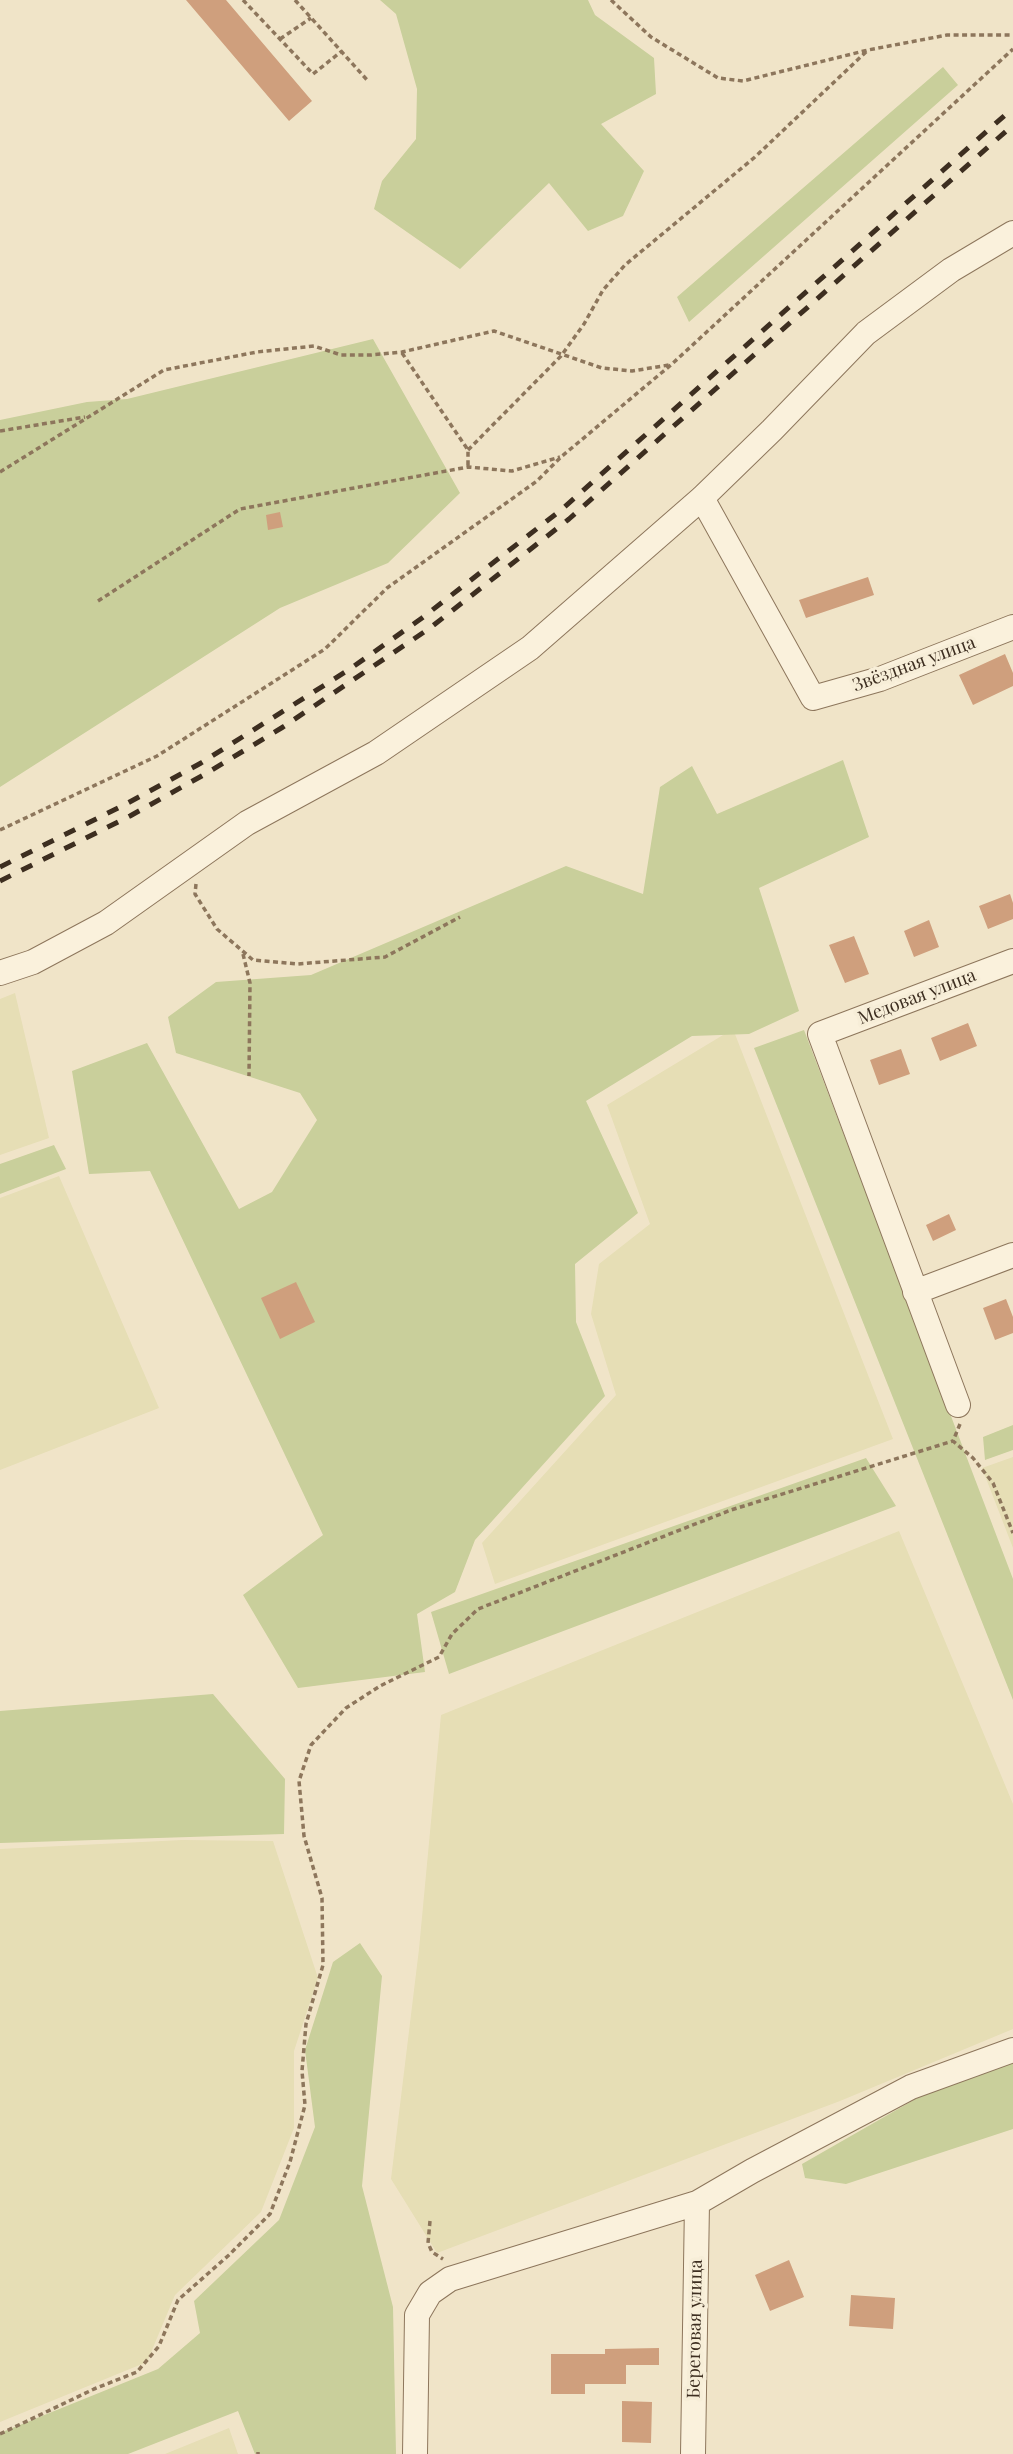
<!DOCTYPE html>
<meta charset="utf-8">
<style>
body{margin:0}
canvas{display:block;background:#f0e4c8}
</style>
<canvas width="1013" height="2454"></canvas>
<script>
const ctx = document.querySelector('canvas').getContext('2d');
ctx.lineJoin = 'round';
function fill(path, color) {
  ctx.fillStyle = color;
  ctx.fill(path, 'evenodd');
}
function toPath(rows) {
  const path = new Path2D();
  for (const r of rows) {
    path.moveTo(r[0], r[1]);
    for (let i = 2; i < r.length; i += 2) path.lineTo(r[i], r[i + 1]);
  }
  return path;
}
function strokePath(path, color, width, dash) {
  ctx.strokeStyle = color;
  ctx.lineWidth = width;
  ctx.lineCap = dash ? 'butt' : 'round';
  ctx.setLineDash(dash || []);
  ctx.stroke(path);
}
function write(font, color, halo, rows, align = 'center') {
  ctx.font = font + ' "Playfair Display",serif';
  ctx.lineWidth = 7;
  ctx.setLineDash([]);
  ctx.textBaseline = 'middle';
  ctx.strokeStyle = halo;
  ctx.fillStyle = color;
  for (const [text, x, y, turn = 0] of rows) {
    ctx.save();
    ctx.translate(x, y);
    ctx.rotate((+turn || 0) * Math.PI / 180);
    ctx.textAlign = isNaN(turn) ? turn : align;
    if (halo) ctx.strokeText(text, 0, 0);
    ctx.fillText(text, 0, 0);
    ctx.restore();
  }
}
const farmland = toPath([
 [15,993,49,1138,0,1155,0,999],
 [733,1029,893,1439,495,1584,482,1543,616,1395,591,1314,599,1264,650,1224,607,1105],
 [59,1176,159,1408,0,1470,0,1198],
 [1013,1457,1013,1548,982,1468],
 [899,1531,1013,1804,1013,2029,840,2101,437,2253,391,2179,419,1949,441,1715],
 [182,1840,273,1841,318,1978,294,2051,294,2128,261,2212,175,2295,147,2362,0,2422,0,1849],
 [229,2428,238,2454,165,2454]
]);
const green = toPath([
 [380,0,588,0,595,15,654,58,656,94,601,124,644,171,623,216,588,231,549,183,460,269,374,209,382,181,416,139,417,89,396,14],
 [943,67,958,85,689,322,677,297],
 [373,339,460,493,388,563,280,608,0,787,0,420,87,402,127,399],
 [843,760,869,837,759,888,799,1011,749,1034,692,1036,586,1101,638,1213,575,1264,576,1322,605,1396,475,1540,455,1592,417,1614,425,1672,298,1688,243,1595,323,1535,150,1171,89,1174,72,1071,147,1043,239,1209,272,1192,317,1120,300,1093,176,1053,168,1017,216,982,311,975,566,866,643,894,660,787,692,766,717,814],
 [804,1030,1013,1579,1013,1700,754,1048],
 [54,1145,66,1169,0,1194,0,1164],
 [1013,1425,1013,1450,985,1460,983,1437],
 [866,1458,896,1506,449,1674,431,1612],
 [213,1694,285,1779,284,1834,0,1843,0,1711],
 [360,1943,382,1976,362,2186,393,2307,396,2454,255,2454,238,2411,128,2454,0,2454,0,2433,158,2369,200,2333,194,2301,279,2220,315,2127,305,2050,333,1962],
 [1013,2063,1013,2129,846,2184,805,2178,802,2164,919,2097]
]);
const building = toPath([
 [186,0,226,0,312,101,289,121],
 [280,512,283,527,268,530,266,515],
 [868,577,874,595,806,618,799,600],
 [1005,654,1013,673,1013,686,973,705,959,675],
 [1010,894,1013,903,1013,919,988,929,979,906],
 [929,920,939,947,914,957,904,931],
 [854,936,869,974,845,983,829,945],
 [968,1023,977,1046,940,1061,931,1038],
 [901,1049,910,1074,879,1085,870,1060],
 [949,1214,956,1230,933,1241,926,1225],
 [296,1282,315,1322,280,1339,261,1298],
 [1006,1299,1013,1317,1013,1333,995,1340,983,1308],
 [789,2260,804,2297,770,2311,755,2275],
 [851,2295,895,2298,893,2329,849,2326],
 [659,2348,659,2365,626,2365,626,2384,585,2384,585,2394,551,2394,551,2354,605,2354,605,2349],
 [622,2401,652,2402,651,2443,622,2442]
]);
const path = toPath([
 [243,0,313,74,342,51],
 [295,0,368,81],
 [611,0,651,37,718,78,743,81,868,50,947,35,1013,35],
 [280,39,311,18],
 [402,353,468,450,468,467],
 [0,431,85,417],
 [468,450,561,356,584,324,603,290,625,265,755,157,868,50],
 [0,472,164,370,257,352,314,346,341,355,371,355,402,352,494,331,602,368,632,371,669,365],
 [98,601,240,509,468,467,512,471,560,457],
 [0,830,157,756,325,649,387,588,537,481,561,457,672,364,1013,49],
 [196,884,195,894,217,929,253,960,297,964,385,957,460,917],
 [243,954,250,983,249,1076],
 [960,1424,953,1441,973,1458,993,1483,1013,1533],
 [430,2221,428,2243,432,2252,443,2259],
 [0,2434,94,2389,137,2372,159,2346,178,2300,229,2255,270,2214,290,2162,305,2105,302,2071,306,2024,323,1965,322,1898,304,1836,299,1781,311,1745,346,1708,380,1686,439,1657,452,1634,478,1609,731,1510,953,1441],
 [258,2454,258,2452]
]);
const minor = toPath([
 [702,498,813,698,880,679,1013,627],
 [0,973,33,962,106,923,247,823,376,753,530,648,702,498,772,430,866,333,951,270,1013,233],
 [915,1292,1013,1255],
 [958,1405,820,1034,1013,961],
 [415,2454,417,2315,430,2293,450,2279,697,2203,752,2171,911,2087,1013,2050],
 [693,2454,697,2203]
]);
const rail = toPath([
 [0,867,124,805,201,763,350,669,422,618,561,510,1013,108],
 [0,881,130,816,207,773,283,727,430,628,569,519,1013,125]
]);
const streetNames = [
 ["Звёздная улица",914,664,-20],
 ["Медовая улица",917,997,-21],
 ["Береговая улица",695,2329,-89]
];
fill(farmland, '#e6deb5');
fill(green, '#c9cf9b');
fill(building, '#cf9f7d');
strokePath(minor, '#8d765c', 26);
strokePath(path, '#8d765c', 3.5, [5, 3.5]);
strokePath(minor, '#faf1dc', 24);
strokePath(rail, '#3d2e20', 5, [12, 12]);
write('18px', '#3d2e20', '#f7eed8', streetNames);
</script>
